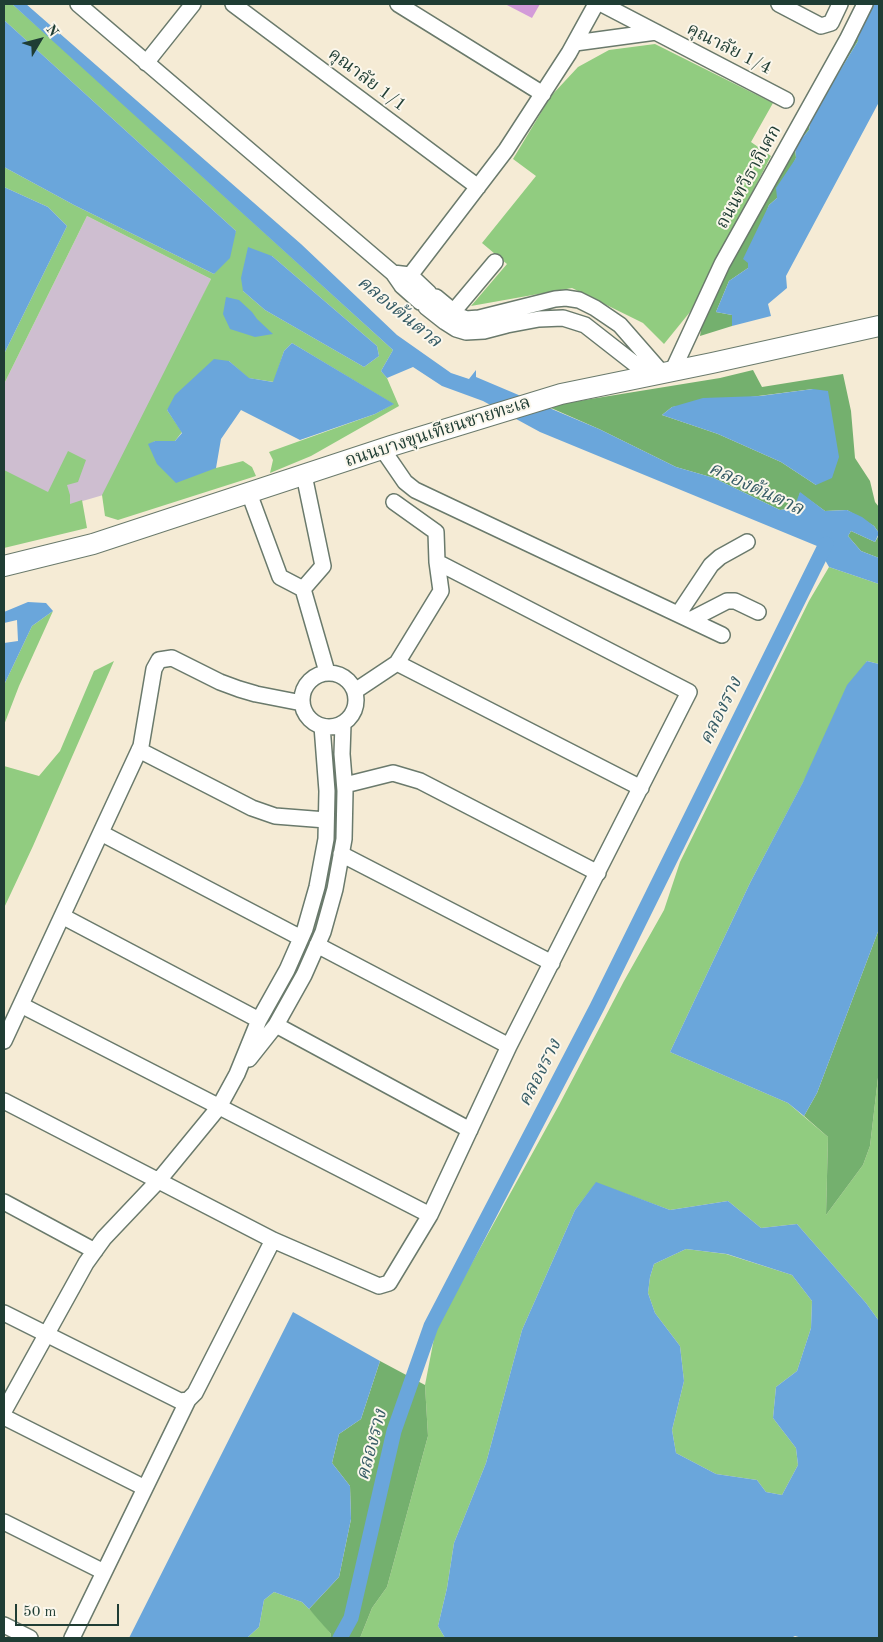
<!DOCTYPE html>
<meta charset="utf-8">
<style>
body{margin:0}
#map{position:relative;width:883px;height:1642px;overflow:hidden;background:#f5ebd5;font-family:"Old Standard TT",serif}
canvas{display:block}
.frame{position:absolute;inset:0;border:5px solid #1f3d34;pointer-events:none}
.north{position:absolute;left:15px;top:15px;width:50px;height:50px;-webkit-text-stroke:4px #fbf7ec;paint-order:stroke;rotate:53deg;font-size:14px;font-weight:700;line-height:20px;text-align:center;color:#1f3d34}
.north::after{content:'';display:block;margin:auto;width:18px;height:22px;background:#1f3d34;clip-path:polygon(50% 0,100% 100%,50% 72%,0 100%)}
.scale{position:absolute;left:15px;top:1604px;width:104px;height:22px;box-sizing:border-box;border:2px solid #1f3d34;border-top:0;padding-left:6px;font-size:15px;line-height:18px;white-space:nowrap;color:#1f3d34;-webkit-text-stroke:4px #fbf7ec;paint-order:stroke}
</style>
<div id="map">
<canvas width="883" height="1642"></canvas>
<div class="frame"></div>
<div class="north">N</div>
<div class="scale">50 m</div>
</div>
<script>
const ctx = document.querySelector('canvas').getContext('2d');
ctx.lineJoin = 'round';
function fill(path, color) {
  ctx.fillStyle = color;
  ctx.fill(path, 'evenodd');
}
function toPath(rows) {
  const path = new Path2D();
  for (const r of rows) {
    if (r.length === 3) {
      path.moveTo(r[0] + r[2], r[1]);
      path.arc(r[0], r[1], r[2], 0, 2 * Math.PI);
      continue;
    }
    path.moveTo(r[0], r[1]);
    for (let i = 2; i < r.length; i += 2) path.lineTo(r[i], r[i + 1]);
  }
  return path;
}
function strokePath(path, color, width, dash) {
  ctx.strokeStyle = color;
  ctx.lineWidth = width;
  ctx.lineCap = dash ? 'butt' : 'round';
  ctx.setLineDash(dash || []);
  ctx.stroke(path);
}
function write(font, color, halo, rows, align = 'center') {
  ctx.font = font + ' "Old Standard TT","Noto Serif Thai",serif';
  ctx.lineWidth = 4;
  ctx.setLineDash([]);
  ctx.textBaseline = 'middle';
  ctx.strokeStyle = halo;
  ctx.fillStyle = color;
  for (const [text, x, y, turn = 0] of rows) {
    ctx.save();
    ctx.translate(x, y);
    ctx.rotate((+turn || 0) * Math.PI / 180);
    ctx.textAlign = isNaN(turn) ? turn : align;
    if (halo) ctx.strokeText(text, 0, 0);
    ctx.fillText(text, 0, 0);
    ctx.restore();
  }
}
const industrial = toPath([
 [87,216,211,279,110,493,4,524,4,384]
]);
const green = toPath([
 [4,4,12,4,65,51,393,350,381,371,387,378,399,406,311,456,270,473,273,460,269,452,375,414,393,404,292,343,284,351,274,382,248,378,229,361,167,410,182,432,175,441,155,441,149,445,216,468,243,461,252,467,256,476,118,520,105,516,102,495,211,279,87,216,4,384,4,354,67,226,48,207,4,187,4,167,74,205,214,274,236,231,4,20],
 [272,256,377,346,379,356,364,367,265,310,243,291],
 [655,44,773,103,751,142,771,156,690,312,664,344,643,323,572,288,471,306,507,264,482,243,536,176,513,159,551,96,578,67,609,50],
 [68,451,86,460,78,482,67,485,70,495,70,504,82,500,87,528,4,548,4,470,48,492],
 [829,567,879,584,879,664,867,661,750,883,670,1052,788,1103,828,1137,826,1215,863,1165,870,1146,879,1069,879,1321,866,1303,797,1224,761,1228,728,1201,670,1210,596,1183,575,1210,522,1330,486,1463,454,1543,447,1588,438,1626,445,1638,360,1638,372,1608,387,1587,428,1436,425,1385,436,1328,559,1105,624,981,664,910,680,862,809,601],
 [53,611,19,686,4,725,4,685,32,626],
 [114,661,33,846,4,908,4,766,39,776,60,751,94,671],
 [686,1249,726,1254,792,1275,812,1301,811,1328,797,1371,776,1387,773,1418,796,1448,798,1465,782,1495,766,1492,757,1480,716,1474,676,1453,672,1430,684,1381,680,1346,655,1313,648,1293,650,1277,654,1264],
 [274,1592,302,1602,320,1620,331,1634,330,1638,247,1638,259,1627,264,1600]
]);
const forest = toPath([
 [866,4,873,4,857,32,858,41,811,118,809,130,795,146,796,158,777,198,769,205,748,263,748,268,729,281,716,312,732,315,732,326,700,336,704,310],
 [753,370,762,387,843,374,851,411,855,458,870,481,875,502,879,507,879,533,874,526,847,510,825,511,800,493,795,508,780,510,714,478,676,467,599,429,551,408,566,403,720,378],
 [813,389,816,485,781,462,718,434,662,415,672,407],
 [851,531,875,542,879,535,879,558,861,551,848,536],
 [879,929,879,1069,870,1146,863,1165,826,1215,828,1137,804,1116,817,1093],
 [380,1361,425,1385,428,1436,387,1587,372,1608,360,1638,330,1638,331,1634,309,1609,339,1577,351,1519,350,1486,332,1463,339,1434,361,1419]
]);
const water = toPath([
 [12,4,26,4,301,244,397,335,451,373,469,379,476,370,476,377,599,429,676,467,714,478,780,510,794,508,800,492,825,511,847,510,862,517,874,526,879,533,875,542,851,531,848,536,861,551,879,558,879,584,829,567,817,546,540,432,483,401,442,386,413,367,387,378,381,371,393,350],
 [873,4,879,4,879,102,786,276,787,288,768,304,771,316,732,326,732,315,716,312,729,281,748,268,748,263,743,259,769,205,777,198,776,188,796,158,795,146,809,130,811,118,858,41,857,32],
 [4,20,236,231,230,258,214,274,74,205,4,167],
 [4,187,48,207,67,226,4,354],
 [248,247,272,256,377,346,379,356,364,367,265,310,243,291,241,278],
 [226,297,239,300,252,312,257,319,273,334,255,337,230,329,223,314],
 [292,343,394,404,375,414,300,440,241,410,221,439,216,468,176,483,157,464,148,444,155,441,175,441,182,433,167,410,175,395,214,359,229,361,249,378,273,382,284,351],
 [813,389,828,391,839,457,832,478,816,485,781,462,718,434,662,415,672,407,703,398,760,396],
 [28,602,46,603,53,611,32,626,4,685,4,643,18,641,17,620,4,623,4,612],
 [867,661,879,664,879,929,817,1093,804,1116,788,1103,670,1052,750,883,803,782,847,685],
 [596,1182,670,1210,728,1201,761,1228,797,1224,866,1303,879,1321,879,1638,802,1638,795,1636,791,1638,445,1638,438,1626,447,1588,454,1543,486,1463,522,1330,575,1210],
 [686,1249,727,1254,792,1275,812,1301,811,1328,797,1371,776,1387,773,1418,796,1448,798,1465,782,1495,766,1492,757,1480,716,1474,676,1453,672,1430,684,1381,680,1346,655,1313,648,1293,650,1277,654,1264],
 [293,1312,380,1361,361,1419,339,1434,332,1463,350,1486,351,1519,339,1577,309,1609,302,1602,274,1592,264,1600,259,1627,247,1638,129,1638]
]);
const canal = toPath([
 [340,1638,351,1618,394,1431,431,1326,597,1007,826,544]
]);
const building = toPath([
 [505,4,540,4,532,18]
]);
const street = toPath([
 [78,4,393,273],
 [233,4,478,187],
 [398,4,543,94],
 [602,4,786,100],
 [779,4,821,26,831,23,840,4],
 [575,43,656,32],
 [146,63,193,4],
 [402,286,506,150,569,53,596,4],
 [436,297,459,316,466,319,479,318,555,299,566,298,579,300,595,308,620,325,662,373],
 [420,302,402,286,393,273,410,275,429,293],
 [426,307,445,322,456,329,466,332,484,331,507,325,539,319,563,318,585,325,649,375],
 [448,318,495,262],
 [672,372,722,264,847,40,865,4],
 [383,450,405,482,415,490,722,635],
 [249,493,280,577,303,589,327,672],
 [437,562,689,692,509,1046],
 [303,589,323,566,304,475],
 [679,613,711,565,720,557,747,542],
 [692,619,727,601,735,601,758,612],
 [397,663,641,788],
 [329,700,27],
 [355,691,397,663,441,591,437,562,436,532,394,502],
 [139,750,252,808,275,816,326,820],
 [345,785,393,773,420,781,598,873],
 [101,833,301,938],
 [341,854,552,963],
 [62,916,259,1020],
 [21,1005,430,1215],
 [276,1025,470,1130],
 [4,1041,141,746,154,669,159,660,172,658,220,682,239,689,256,694,302,703],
 [249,1059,276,1025,304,975,323,932,335,889,344,839,345,791,342,754,343,724],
 [4,1101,273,1240,379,1286,389,1283,430,1215,509,1046,317,945],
 [4,1202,95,1251],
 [4,1313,180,1401,188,1400,195,1393,273,1240],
 [4,1411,86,1263,104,1238,159,1180,219,1107,237,1074,259,1020,287,970,305,929,317,887,326,839,327,791,322,726],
 [4,1417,145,1488],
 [4,1522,104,1572],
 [4,1625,30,1638],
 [72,1638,188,1400]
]);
const secondary = toPath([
 [4,566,93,544,391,446,561,394,712,363,879,326]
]);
const streetNames = [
 ["คุณาลัย 1/4",729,49,27],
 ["คุณาลัย 1/1",367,80,37],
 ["ถนนทวีธาภิเศก",749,177,-61],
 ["ถนนบางขุนเทียนชายทะเล",438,432,-18]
];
const waterNames = [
 ["คลองต้นตาล",399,312,39],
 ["คลองต้นตาล",756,489,25],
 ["คลองราง",721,711,-64],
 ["คลองราง",540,1073,-63],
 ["คลองราง",372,1445,-75]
];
fill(industrial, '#cebed0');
fill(green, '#91cc80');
fill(forest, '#74b06e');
fill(water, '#6aa6db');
strokePath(canal, '#6aa6db', 15);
fill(building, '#d39bd9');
strokePath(street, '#6a7a6c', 18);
strokePath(secondary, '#6a7a6c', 22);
strokePath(street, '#fff', 15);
strokePath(secondary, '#fff', 20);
write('18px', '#1f3d34', '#fbf7ec', streetNames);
write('italic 19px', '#365c66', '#fbf7ec', waterNames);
</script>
